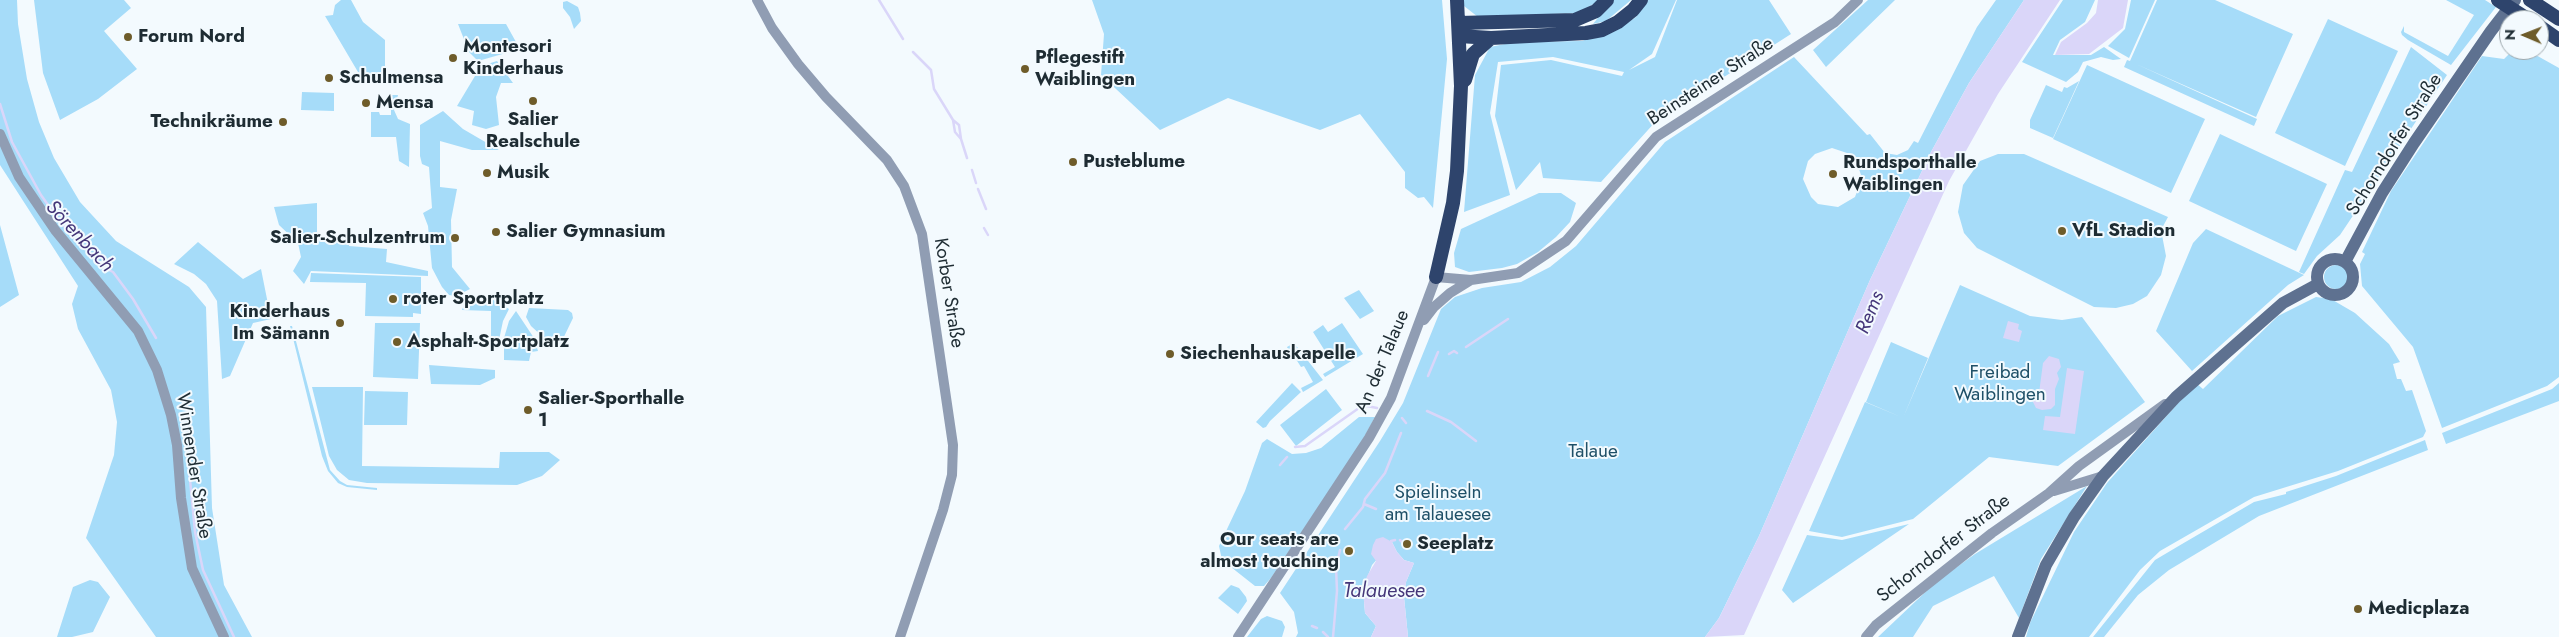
<!DOCTYPE html>
<meta charset="utf-8">
<style>
body{margin:0}
#map{position:relative;width:2559px;height:637px;overflow:hidden;background:#f3fafe;font-family:Jost,sans-serif}
canvas{display:block}
.north{position:absolute;left:2499px;top:10px;width:50px;height:50px;box-sizing:border-box;background:#f3fafe;border:1px solid #9ea8ad;border-radius:50%;rotate:271deg;font-size:14px;font-weight:700;line-height:20px;text-align:center;color:#1e2c33}
.north::after{content:'';display:block;margin:auto;width:18px;height:22px;background:#6e5c2a;clip-path:polygon(50% 0,100% 100%,50% 72%,0 100%)}
</style>
<div id="map">
<canvas width="2559" height="637"></canvas>
<div class="north">N</div>
</div>
<script>
const ctx = document.querySelector('canvas').getContext('2d');
ctx.lineJoin = 'round';
function fill(path, color) {
  ctx.fillStyle = color;
  ctx.fill(path, 'evenodd');
}
function toPath(rows) {
  const path = new Path2D();
  for (const r of rows) {
    if (r.length === 3) {
      path.moveTo(r[0] + r[2], r[1]);
      path.arc(r[0], r[1], r[2], 0, 2 * Math.PI);
      continue;
    }
    path.moveTo(r[0], r[1]);
    for (let i = 2; i < r.length; i += 2) path.lineTo(r[i], r[i + 1]);
  }
  return path;
}
function strokePath(path, color, width, dash) {
  ctx.strokeStyle = color;
  ctx.lineWidth = width;
  ctx.lineCap = dash ? 'butt' : 'round';
  ctx.setLineDash(dash || []);
  ctx.stroke(path);
}
function write(font, color, halo, rows, align = 'center') {
  ctx.font = font + ' Jost,sans-serif';
  ctx.lineWidth = 4;
  ctx.setLineDash([]);
  ctx.textBaseline = 'middle';
  ctx.strokeStyle = halo;
  ctx.fillStyle = color;
  for (const [text, x, y, turn = 0] of rows) {
    ctx.save();
    ctx.translate(x, y);
    ctx.rotate((+turn || 0) * Math.PI / 180);
    ctx.textAlign = isNaN(turn) ? turn : align;
    if (halo) ctx.strokeText(text, 0, 0);
    ctx.fillText(text, 0, 0);
    ctx.restore();
  }
}
const green = toPath([
 [0,0,17,0,18,24,27,79,39,122,54,158,80,202,116,241,189,287,206,307,212,508,224,585,252,637,156,637,86,538,114,455,117,422,111,390,78,329,72,304,78,286,0,165],
 [34,0,124,0,131,8,104,31,137,69,98,99,60,120,43,73],
 [341,0,351,0,363,22,385,40,385,84,371,83,358,72,325,16,333,15,335,5],
 [1092,0,1442,0,1447,59,1433,208,1424,197,1418,198,1405,188,1405,172,1360,114,1320,130,1228,98,1160,130,1101,75,1104,34],
 [1463,0,1601,0,1577,13,1478,17,1464,6],
 [1612,0,1631,0,1606,21,1593,24],
 [1648,0,1676,0,1652,54,1629,70,1655,57,1677,0,1769,0,1791,34,1657,120,1601,182,1543,178,1540,162,1516,190,1495,116,1501,65,1551,60,1622,76,1624,72,1553,57,1498,62,1490,113,1510,195,1464,212,1475,75,1490,47,1515,42,1582,41,1618,29,1636,17],
 [1868,0,1895,0,1826,67,1813,50],
 [1996,0,2024,0,1969,83,1931,152,1870,280,1759,536,1719,618,1705,637,1408,637,1404,597,1406,582,1414,563,1404,560,1397,552,1392,542,1372,565,1363,589,1365,613,1376,626,1371,637,1296,637,1298,633,1294,612,1280,593,1380,441,1403,403,1441,309,1455,297,1482,288,1521,282,1550,267,1576,246,1665,142,1794,57,1867,135,1870,134,1885,153,1897,155,1908,150,1914,141,1918,143,1977,27],
 [1832,148,1850,154,1856,160,1862,178,1855,197,1838,207,1818,204,1811,197,1803,179,1808,161,1815,154],
 [2063,0,2095,0,2085,22,2060,40,2053,55,2091,55,2104,47,2121,59,2113,60,2101,57,2083,62,2078,72,2066,82,2022,62],
 [2131,0,2155,0,2129,58,2108,46,2125,29],
 [2157,0,2215,0,2293,34,2256,117,2136,64,2257,119,2254,126,2124,67,2127,60,2130,61],
 [2446,0,2485,0,2496,7,2451,65,2408,40,2402,35,2401,32,2404,26,2404,32,2448,56,2474,15],
 [567,1,578,7,580,13,581,21,574,29,570,17,563,8,563,2],
 [2328,19,2398,51,2345,166,2275,133],
 [458,24,506,24,516,42,506,53,478,61,469,52],
 [2411,47,2447,75,2340,235,2317,256,2304,274,2299,272,2345,170,2352,172],
 [2513,50,2534,54,2559,68,2559,377,2547,386,2442,428,2413,347,2362,286,2360,264,2365,254,2362,252,2391,191,2482,56,2504,59],
 [497,61,513,83,501,83,496,97,499,125,486,129,472,125,474,111,457,106,481,66],
 [2087,65,2205,119,2171,193,2053,139],
 [2079,81,2053,138,2030,128,2030,120,2046,85,2062,92,2064,87,2067,88],
 [302,92,334,93,334,111,301,110],
 [391,95,398,95,394,110,398,119,410,124,409,167,399,161,396,137,371,137,371,112,379,112,380,115,391,115],
 [443,111,463,129,499,150,472,150,440,141,440,187,457,189,451,220,452,267,470,289,456,296,449,295,442,287,432,268,428,226,423,213,432,208,429,167,422,164,420,156,420,125],
 [2220,134,2327,184,2296,251,2189,201],
 [1998,154,2024,154,2168,217,2161,230,2166,256,2161,275,2147,296,2133,304,2116,308,2094,307,1977,248,1964,233,1958,212,1963,185,1980,161],
 [1539,193,1561,193,1576,203,1570,222,1556,237,1538,252,1517,264,1502,268,1469,272,1455,267,1454,253,1461,229],
 [317,203,317,239,348,240,349,246,387,249,386,262,428,271,428,276,311,271,304,284,293,271,301,257,298,243,279,225,274,207],
 [0,225,19,295,0,307],
 [2206,229,2304,275,2288,285,2192,371,2156,331,2193,243],
 [198,242,243,279,261,269,271,319,253,323,230,376,222,379,217,301,206,284,194,274,174,264],
 [2336,277,12],
 [311,273,421,277,421,314,413,313,413,317,365,316,366,283,310,282],
 [1960,285,2030,316,2062,320,2082,317,2145,402,2058,466,1989,457,1913,519,1842,537,1809,531,1865,402,1901,417,1866,402,1891,342,1928,358,1903,418],
 [1359,290,1374,311,1360,319,1344,298],
 [482,296,496,301,509,309,503,321,499,340,491,341,491,311,462,310,466,300],
 [2316,297,2331,299,2355,313,2389,344,2400,362,2393,364,2397,379,2401,379,2406,391,2412,390,2426,431,2423,437,2338,471,2254,497,2160,551,2140,570,2089,637,2026,637,2030,623,2074,532,2107,483,2196,383,2203,389,2278,316],
 [529,308,568,310,572,313,573,318,559,347,556,349,531,326,526,317],
 [516,311,534,338,538,351,531,352,529,361,504,360,504,338,509,321],
 [375,323,420,323,418,379,373,377],
 [1342,323,1363,354,1325,377,1323,374,1335,367,1313,332,1323,325,1328,332],
 [290,326,292,326,330,470,340,481,347,485,377,488,377,490,347,487,338,483,328,471,322,456],
 [1294,343,1323,380,1303,392,1301,388,1313,382,1304,366,1301,367,1292,353,1290,354,1287,347],
 [429,365,495,370,495,378,480,385,431,384],
 [1292,383,1301,392,1270,421,1266,427,1263,428,1256,422],
 [2559,383,2559,401,2446,444,2442,433,2552,389],
 [312,387,363,387,362,466,499,468,500,452,549,452,560,460,542,476,517,485,367,483,349,480,337,470,329,456],
 [1326,389,1342,410,1296,446,1280,425],
 [365,391,408,392,407,425,364,425],
 [1359,417,1375,417,1361,443,1271,578,1264,586,1255,586,1222,560,1219,546,1245,491,1262,443,1267,439,1292,454,1306,453,1321,448],
 [2425,440,2428,450,2259,516,2169,570,2138,595,2104,637,2093,637,2155,560,2182,544,2254,502,2286,494,2286,492,2336,476],
 [2087,486,2041,559,2019,618,1994,576,1933,606,1913,637,1878,637,1936,582,1975,554],
 [1909,524,1793,603,1782,590,1807,535,1842,540],
 [90,580,98,582,110,597,93,632,72,637,57,637,73,587],
 [1231,585,1239,588,1246,597,1247,601,1238,614,1218,598],
 [1267,616,1282,621,1285,627,1282,637,1247,637,1261,619]
]);
const water = toPath([
 [2024,0,2060,0,1998,94,1949,181,1744,635,1705,637,1719,618,1759,536,1870,280,1931,152,1969,83],
 [2098,0,2128,0,2123,28,2089,54,2055,55,2061,42,2087,23,2096,13],
 [2008,321,2019,324,2018,329,2022,331,2019,342,2003,338],
 [2049,356,2059,359,2061,367,2057,373,2059,379,2055,389,2055,405,2051,409,2042,410,2036,408,2033,402,2034,396,2039,393,2043,363],
 [2067,368,2084,371,2075,434,2043,430,2045,416,2060,417],
 [1383,537,1392,542,1397,552,1404,560,1414,563,1406,582,1404,597,1408,637,1371,637,1376,626,1365,613,1363,589,1367,576,1376,561,1371,554,1373,545,1376,539]
]);
const stream = toPath([
 [879,0,903,39],
 [913,52,931,70,934,89,953,120,955,132,961,139,967,158],
 [0,104,12,142,41,195,60,222,103,267,113,272,133,299,156,338],
 [953,120,959,125,961,139],
 [972,170,976,183],
 [978,189,986,209],
 [984,228,988,235],
 [1466,347,1508,319],
 [1449,354,1454,351,1457,353],
 [1428,376,1438,352],
 [1427,411,1451,422,1476,441],
 [1402,418,1406,423],
 [1295,447,1305,446,1359,408,1367,406,1377,408],
 [187,448,195,532,203,570,234,637],
 [1280,465,1287,457],
 [1364,504,1376,509],
 [1345,529,1363,507,1365,499,1385,473,1401,433],
 [1400,540,1402,542],
 [1391,541,1395,540],
 [1312,626,1317,628],
 [1323,632,1328,637],
 [1333,637,1337,591,1336,567,1340,550]
]);
const tertiary = toPath([
 [757,0,772,28,798,64,826,97,887,160,904,186,922,234,953,445,952,475,943,510,900,637],
 [0,134,19,177,55,230,138,331,157,370,171,415,177,445,181,498,192,568,224,637],
 [1424,320,1434,307,1450,293,1471,280],
 [2054,491,2103,476],
 [1238,637,1369,438,1391,398,1436,277,1471,280,1518,273,1566,241,1656,137,1835,22,1858,0],
 [1866,637,1876,625,1992,533,2049,493,2079,466,2165,404]
]);
const secondary = toPath([
 [2335,277,18],
 [2345,262,2382,193,2414,143,2491,31,2515,0],
 [2018,637,2046,565,2074,517,2103,476,2176,397,2283,303,2318,284]
]);
const trunk = toPath([
 [2530,0,2559,19],
 [1459,23,1575,20,1596,11,1607,0],
 [2539,26,2559,40],
 [1459,36,1491,38,1586,33,1602,30,1618,22,1633,10,1641,0],
 [1465,80,1473,54,1491,38],
 [1436,277,1453,203,1457,171,1461,86,1457,0]
]);
const trunkBridge = toPath([
 [2498,0,2529,20]
]);
const markers = [
 [128,37,5,"#6e5c2a"],
 [453,58,5,"#6e5c2a"],
 [1025,69,5,"#6e5c2a"],
 [329,78,5,"#6e5c2a"],
 [533,101,5,"#6e5c2a"],
 [366,103,5,"#6e5c2a"],
 [283,122,5,"#6e5c2a"],
 [1073,162,5,"#6e5c2a"],
 [487,173,5,"#6e5c2a"],
 [1833,174,5,"#6e5c2a"],
 [2062,231,5,"#6e5c2a"],
 [496,232,5,"#6e5c2a"],
 [455,238,5,"#6e5c2a"],
 [393,299,5,"#6e5c2a"],
 [340,323,5,"#6e5c2a"],
 [397,342,5,"#6e5c2a"],
 [1170,354,5,"#6e5c2a"],
 [528,410,5,"#6e5c2a"],
 [1407,544,5,"#6e5c2a"],
 [1349,551,5,"#6e5c2a"],
 [2358,609,5,"#6e5c2a"]
];
const poiNames = [
 ["Forum Nord",138,37],
 ["Montesori",463,47],
 ["Kinderhaus",463,69],
 ["Pflegestift",1035,58],
 ["Waiblingen",1035,80],
 ["Schulmensa",339,78],
 ["Mensa",376,103],
 ["Salier",533,120,"center"],
 ["Realschule",533,142,"center"],
 ["Technikräume",273,122,"right"],
 ["Pusteblume",1083,162],
 ["Rundsporthalle",1843,163],
 ["Waiblingen",1843,185],
 ["Musik",497,173],
 ["VfL Stadion",2072,231],
 ["Salier Gymnasium",506,232],
 ["Salier-Schulzentrum",445,238,"right"],
 ["roter Sportplatz",403,299],
 ["Kinderhaus",330,312,"right"],
 ["Im Sämann",330,334,"right"],
 ["Asphalt-Sportplatz",407,342],
 ["Siechenhauskapelle",1180,354],
 ["Salier-Sporthalle",538,399],
 ["1",538,421],
 ["Our seats are",1339,540,"right"],
 ["almost touching",1339,562,"right"],
 ["Seeplatz",1417,544],
 ["Medicplaza",2368,609]
];
const streetNames = [
 ["Beinsteiner Straße",1711,82,-33],
 ["Schorndorfer Straße",2395,145,-58],
 ["Korber Straße",948,293,81],
 ["An der Talaue",1383,362,-67],
 ["Winnender Straße",193,466,81],
 ["Schorndorfer Straße",1944,549,-38]
];
const parkNames = [
 ["Freibad",2000,373],
 ["Waiblingen",2000,395],
 ["Talaue",1593,452],
 ["Spielinseln",1438,493],
 ["am Talauesee",1438,515]
];
const waterNames = [
 ["Sörenbach",79,237,47],
 ["Rems",1871,313,-68],
 ["Talauesee",1384,592]
];
fill(green, '#a6dcf9');
fill(water, '#dad6f9');
strokePath(stream, '#dad6f9', 2.5);
strokePath(tertiary, '#909db3', 10);
strokePath(secondary, '#5e7190', 12);
strokePath(trunk, '#2e446c', 14);
strokePath(trunkBridge, '#2e446c', 14);
for (const [x, y, r, color] of markers) {
  const dot = new Path2D();
  dot.arc(x, y, r, 0, 2 * Math.PI);
  ctx.fillStyle = color;
  ctx.fill(dot);
  strokePath(dot, '#f3fafe', 2);
}
write('bold 19px', '#1e2c33', '#f3fafe', poiNames, 'left');
write('19px', '#1e2c33', '#f3fafe', streetNames);
write('19px', '#1f5068', '#f3fafe', parkNames);
write('italic 20px', '#45377a', '#f3fafe', waterNames);
</script>
